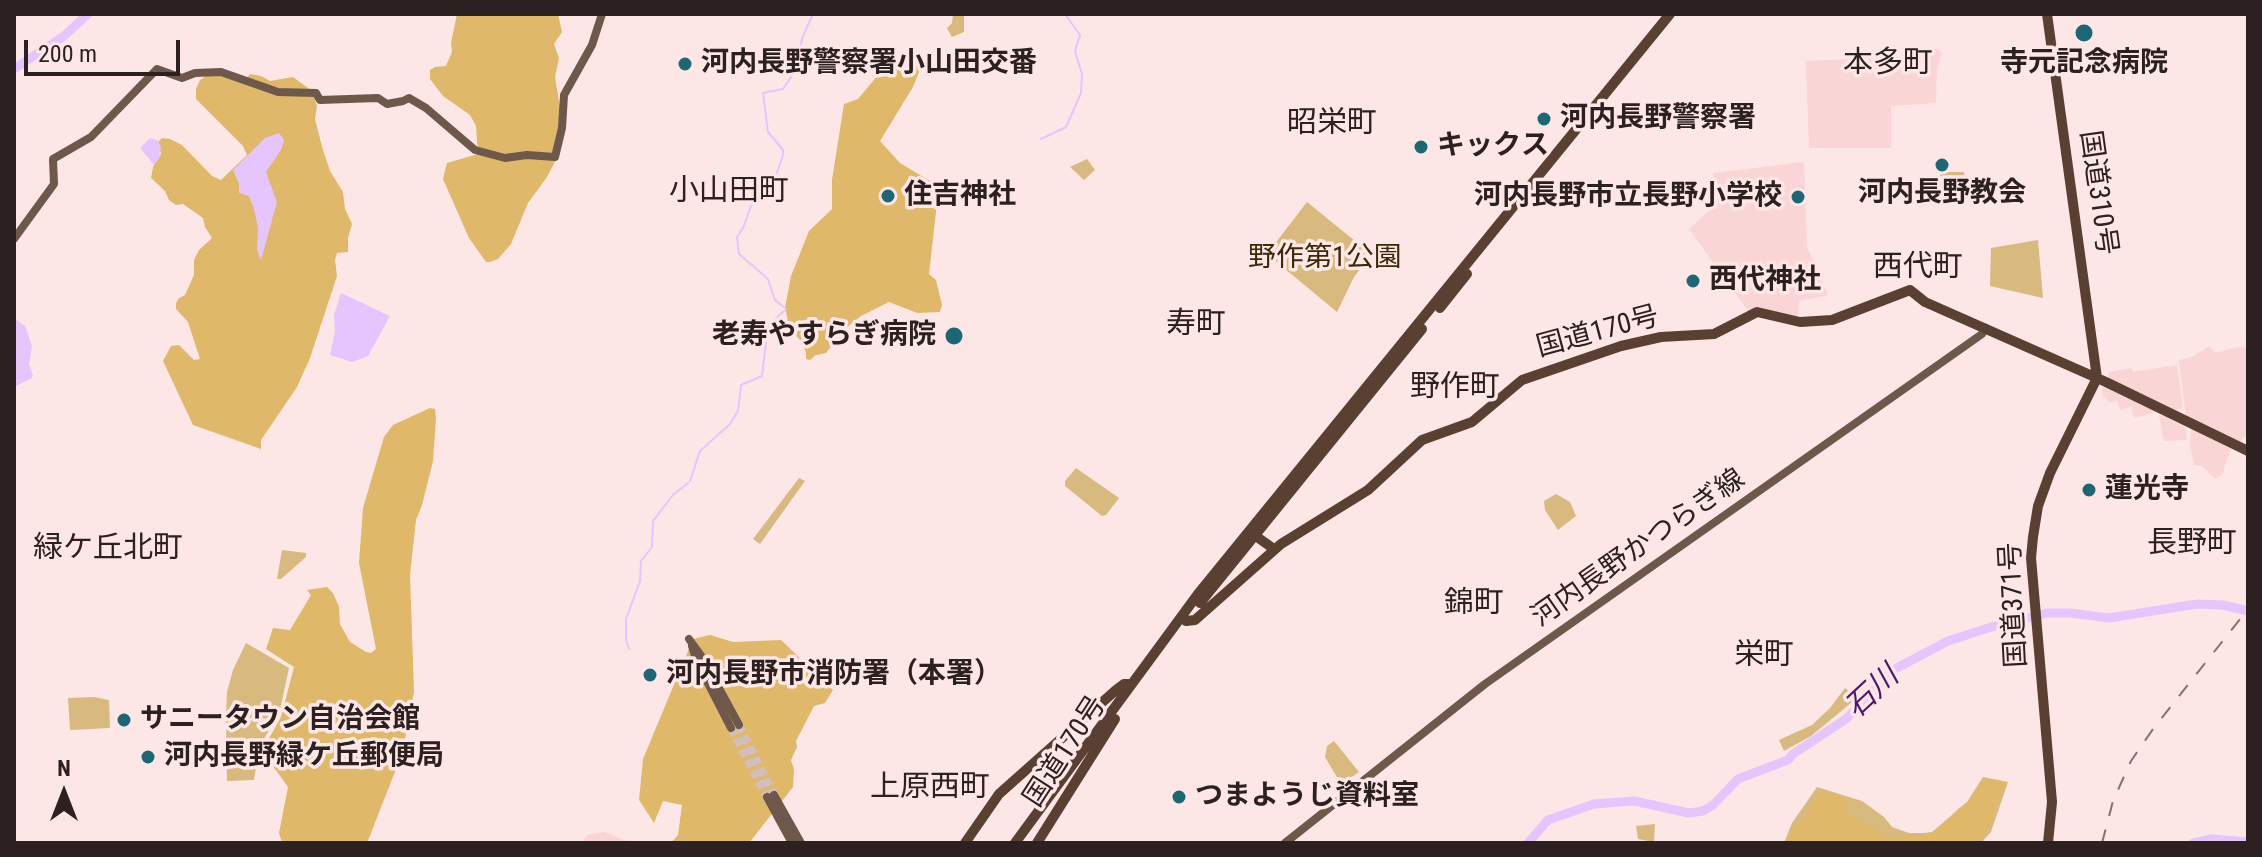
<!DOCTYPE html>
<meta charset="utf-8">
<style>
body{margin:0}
#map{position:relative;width:2262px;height:857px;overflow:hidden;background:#fde6e6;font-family:"Roboto Condensed",sans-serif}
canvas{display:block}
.frame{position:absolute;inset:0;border:16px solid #2d2020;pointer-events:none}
.north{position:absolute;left:24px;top:753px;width:80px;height:80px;-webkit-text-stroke:6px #fde6e6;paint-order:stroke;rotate:0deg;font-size:22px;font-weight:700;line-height:32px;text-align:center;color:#2d2020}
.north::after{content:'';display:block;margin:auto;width:28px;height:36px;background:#2d2020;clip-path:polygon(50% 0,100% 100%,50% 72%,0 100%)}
.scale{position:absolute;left:24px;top:40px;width:156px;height:36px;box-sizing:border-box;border:4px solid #2d2020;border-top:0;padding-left:10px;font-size:24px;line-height:28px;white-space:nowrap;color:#2d2020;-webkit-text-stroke:6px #fde6e6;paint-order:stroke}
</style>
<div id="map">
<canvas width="2262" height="857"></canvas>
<div class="frame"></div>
<div class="north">N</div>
<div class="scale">200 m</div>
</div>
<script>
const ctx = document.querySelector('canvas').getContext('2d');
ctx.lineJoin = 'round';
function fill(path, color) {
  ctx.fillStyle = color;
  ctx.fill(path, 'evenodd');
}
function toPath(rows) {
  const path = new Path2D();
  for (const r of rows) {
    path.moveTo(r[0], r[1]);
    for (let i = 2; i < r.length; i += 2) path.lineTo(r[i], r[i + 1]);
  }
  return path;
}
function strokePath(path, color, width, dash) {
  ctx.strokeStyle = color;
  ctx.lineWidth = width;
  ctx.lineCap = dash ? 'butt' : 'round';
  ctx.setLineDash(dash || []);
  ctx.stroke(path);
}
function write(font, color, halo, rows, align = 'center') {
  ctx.font = font + ' "Roboto Condensed","Noto Sans JP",sans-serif';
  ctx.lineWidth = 7;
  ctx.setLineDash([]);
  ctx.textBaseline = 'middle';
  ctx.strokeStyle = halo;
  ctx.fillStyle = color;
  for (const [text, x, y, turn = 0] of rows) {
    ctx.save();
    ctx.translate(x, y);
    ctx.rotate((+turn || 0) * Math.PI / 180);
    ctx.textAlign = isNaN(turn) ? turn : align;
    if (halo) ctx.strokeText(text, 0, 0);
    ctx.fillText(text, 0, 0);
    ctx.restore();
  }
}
const built = toPath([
 [1916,46,1937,49,1942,52,1937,69,1936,103,1891,106,1891,148,1809,148,1806,61,1912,56,1914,47],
 [1804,162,1807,247,1828,295,1799,301,1798,318,1760,310,1748,311,1689,229,1717,203,1713,173],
 [2210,346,2215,353,2238,347,2248,348,2248,437,2244,437,2240,442,2186,417,2179,360,2192,357],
 [2177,365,2183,407,2173,410,2108,378,2109,372,2132,368,2133,372],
 [2104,386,2157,412,2134,418,2131,407,2120,410,2117,401,2110,402,2103,396,2102,388],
 [2162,415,2186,428,2187,440,2164,441,2159,416],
 [2191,428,2231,449,2222,475,2215,479,2202,466,2194,465,2190,445],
 [604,832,632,843,582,843,587,835]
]);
const green = toPath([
 [953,14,964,14,964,32,952,37,947,28,952,23],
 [1087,159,1095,170,1084,180,1070,167],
 [1949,172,1964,172,1967,193,1955,193,1942,198,1934,181,1937,176],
 [1307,202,1371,254,1354,277,1337,312,1267,254],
 [2038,240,2043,298,1990,286,1991,248],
 [1076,468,1119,498,1106,515,1102,516,1065,486,1065,481],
 [799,478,805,481,760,544,753,539],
 [1556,494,1570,502,1576,516,1558,530,1545,510,1544,501],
 [282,550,306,553,306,557,281,579,277,579],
 [246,643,289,668,278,719,226,717,227,692,233,670],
 [1845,688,1857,698,1811,736,1784,751,1779,740,1812,725,1830,708],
 [94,697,109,700,110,728,70,730,68,698],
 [226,720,274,721,259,748,254,780,227,781],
 [1334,741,1359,772,1341,784,1325,757,1327,746],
 [1983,777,2008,782,1991,832,1981,843,1784,843,1792,823,1817,787,1862,801,1884,817,1892,827,1909,833,1924,833,1932,832,1967,802],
 [1655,824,1654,842,1638,839,1636,826]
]);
const forest = toPath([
 [457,14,558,14,562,32,554,44,559,58,555,77,561,114,556,160,547,177,528,203,511,244,498,259,490,262,486,262,469,238,443,179,447,163,478,154,476,126,470,115,443,96,430,79,430,70,435,67,446,66,452,52,451,43],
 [907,51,921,67,913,87,880,141,900,163,933,183,938,194,929,274,936,280,942,305,940,312,917,313,889,302,861,316,846,328,826,353,816,355,810,360,806,359,806,352,800,340,790,329,785,308,791,276,809,231,832,209,832,180,844,104,858,99,888,63],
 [209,74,246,79,250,74,261,76,270,81,293,77,312,91,317,106,315,119,322,147,330,171,343,192,345,209,352,224,348,238,348,252,337,253,335,260,337,276,310,358,297,387,261,440,261,449,193,425,163,361,171,346,179,345,194,360,200,359,188,322,176,309,176,303,179,298,185,295,194,275,194,260,199,250,212,238,205,227,203,218,183,204,176,205,169,200,165,191,151,178,153,167,161,154,158,142,162,138,170,139,182,145,212,176,221,180,247,155,243,146,196,99,196,89,200,80],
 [430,408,435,409,436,418,433,461,422,505,416,520,410,575,414,692,402,754,367,843,282,843,279,833,288,787,262,751,281,717,294,667,266,649,273,628,290,630,311,595,307,590,327,587,333,593,339,607,340,624,350,642,366,652,371,653,376,649,359,563,363,508,384,437,393,425],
 [710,635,733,642,781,640,833,690,825,703,814,706,796,741,797,747,791,760,794,770,793,787,749,843,671,843,678,835,682,805,663,801,654,823,639,800,643,759,693,639],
 [1990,779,2006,782,1992,819,1978,843,1788,843,1793,825,1802,821,1820,791,1845,798,1848,815,1888,837,1929,835,1942,827,1958,809,1973,799,1980,782]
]);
const water = toPath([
 [279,133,284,140,281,150,266,172,277,202,261,260,257,250,258,228,254,209,249,196,239,193,239,184,233,170,265,138],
 [150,138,157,140,161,147,159,159,154,165,140,148],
 [341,293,390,316,368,356,352,362,330,355,335,332,334,315],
 [14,318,25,326,32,346,29,364,33,375,32,378,14,387]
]);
const stream = toPath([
 [1041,139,1066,127,1081,93,1082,74,1075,51,1080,35,1065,14],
 [784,307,775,300,768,279,739,254,737,237,743,228,754,198,773,185,783,155,783,150,768,132,763,93,783,89,793,74,803,36,813,14],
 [690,481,700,451,730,424,738,411,741,385,762,376,768,326,786,309],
 [629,649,626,640,626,619,640,581,641,561,652,547,653,521,673,495,688,483]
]);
const river = toPath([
 [14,69,64,36,88,14],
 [1528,843,1548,820,1594,804,1634,801,1689,813,1703,811,1713,805,1738,779,1788,760,1793,754,1846,719,1893,670,1948,641,1988,628,2047,613,2070,613,2109,618,2197,604,2223,605,2248,611],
 [2193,843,2212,839,2248,842]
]);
const majorTunnel = toPath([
 [739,725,774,795],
 [731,728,767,797]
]);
const major = toPath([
 [14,239,54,184,53,159,91,137,157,69,182,78,195,73,221,72,278,92,316,93,320,100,378,98,387,104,403,101,409,98,426,108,475,150,505,158,527,155,555,157,562,128,564,95,592,45,602,14],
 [689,639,702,657,739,725],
 [692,646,697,662,731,728],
 [774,795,801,843],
 [767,797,792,843],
 [1285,843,1485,684,1982,334,1986,328]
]);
const highway = toPath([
 [2047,14,2097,378,2050,473,2038,506,2033,537,2031,558,2052,802,2048,843],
 [1440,308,1467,274],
 [1250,532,1274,549],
 [1200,603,1422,329],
 [1186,621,1195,620,1281,544,1368,490,1422,440,1472,422,1522,380,1621,346,1661,337,1714,334,1757,312,1800,322,1832,320,1910,290,1925,302,2106,382,2248,451],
 [965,843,999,794,1116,690,1124,684,1131,684],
 [1015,843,1198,594,1670,14],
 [1037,843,1115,719]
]);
const rail = toPath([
 [2102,843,2113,801,2131,761,2153,729,2248,609]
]);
const markers = [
 [2084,33,10,"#1d6673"],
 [685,64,8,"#1d6673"],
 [1544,119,8,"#1d6673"],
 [1421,147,8,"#1d6673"],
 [1942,165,8,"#1d6673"],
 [888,196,8,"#1d6673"],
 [1798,197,8,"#1d6673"],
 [1693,281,8,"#1d6673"],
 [954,336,10,"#1d6673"],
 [2089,490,8,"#1d6673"],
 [650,675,8,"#1d6673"],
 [124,720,8,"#1d6673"],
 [148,757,8,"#1d6673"],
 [1179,797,8,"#1d6673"]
];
const poiNames = [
 ["河内長野警察署小山田交番",701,64],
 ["寺元記念病院",2084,64,"center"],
 ["河内長野警察署",1560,119],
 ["キックス",1437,147],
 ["河内長野教会",1942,194,"center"],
 ["住吉神社",904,196],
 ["河内長野市立長野小学校",1782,197,"right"],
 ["西代神社",1709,281],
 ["老寿やすらぎ病院",936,336,"right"],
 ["蓮光寺",2105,490],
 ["河内長野市消防署（本署）",666,675],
 ["サニータウン自治会館",140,720],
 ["河内長野緑ケ丘郵便局",164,757],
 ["つまようじ資料室",1195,797]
];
const streetNames = [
 ["国道310号",2097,193,82],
 ["国道170号",1598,333,-15],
 ["河内長野かつらぎ線",1639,549,-35],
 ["国道371号",2015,605,-93],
 ["国道170号",1066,752,-57]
];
const parkNames = [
 ["野作第1公園",1325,259]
];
const neighbourhoodNames = [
 ["本多町",1888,64],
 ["昭栄町",1332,124],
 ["小山田町",729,192],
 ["西代町",1918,268],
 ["寿町",1196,325],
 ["野作町",1455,388],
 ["長野町",2192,544],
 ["緑ケ丘北町",108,549],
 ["錦町",1474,604],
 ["栄町",1764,656],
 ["上原西町",930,788]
];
const waterNames = [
 ["石川",1873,693,-43]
];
fill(built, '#fad5d5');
fill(green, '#d8ba7f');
fill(forest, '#dfb869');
fill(water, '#e6c4fd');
strokePath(stream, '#e6c4fd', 2);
strokePath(river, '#e6c4fd', 9);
strokePath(majorTunnel, '#d3bebe', 8, [8, 4]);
strokePath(major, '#6e584b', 8);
strokePath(highway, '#594032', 10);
strokePath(rail, '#837272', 2, [14, 14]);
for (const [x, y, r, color] of markers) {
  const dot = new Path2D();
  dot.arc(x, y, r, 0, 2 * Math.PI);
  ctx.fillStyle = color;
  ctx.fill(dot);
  strokePath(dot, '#fde6e6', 3);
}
write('bold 28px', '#2d2020', '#fde6e6', poiNames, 'left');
write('28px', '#2d2020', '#fde6e6', streetNames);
write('28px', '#392a06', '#fde6e6', parkNames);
write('30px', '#2d2020', '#fde6e6', neighbourhoodNames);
write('italic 30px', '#4e1769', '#fde6e6', waterNames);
</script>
